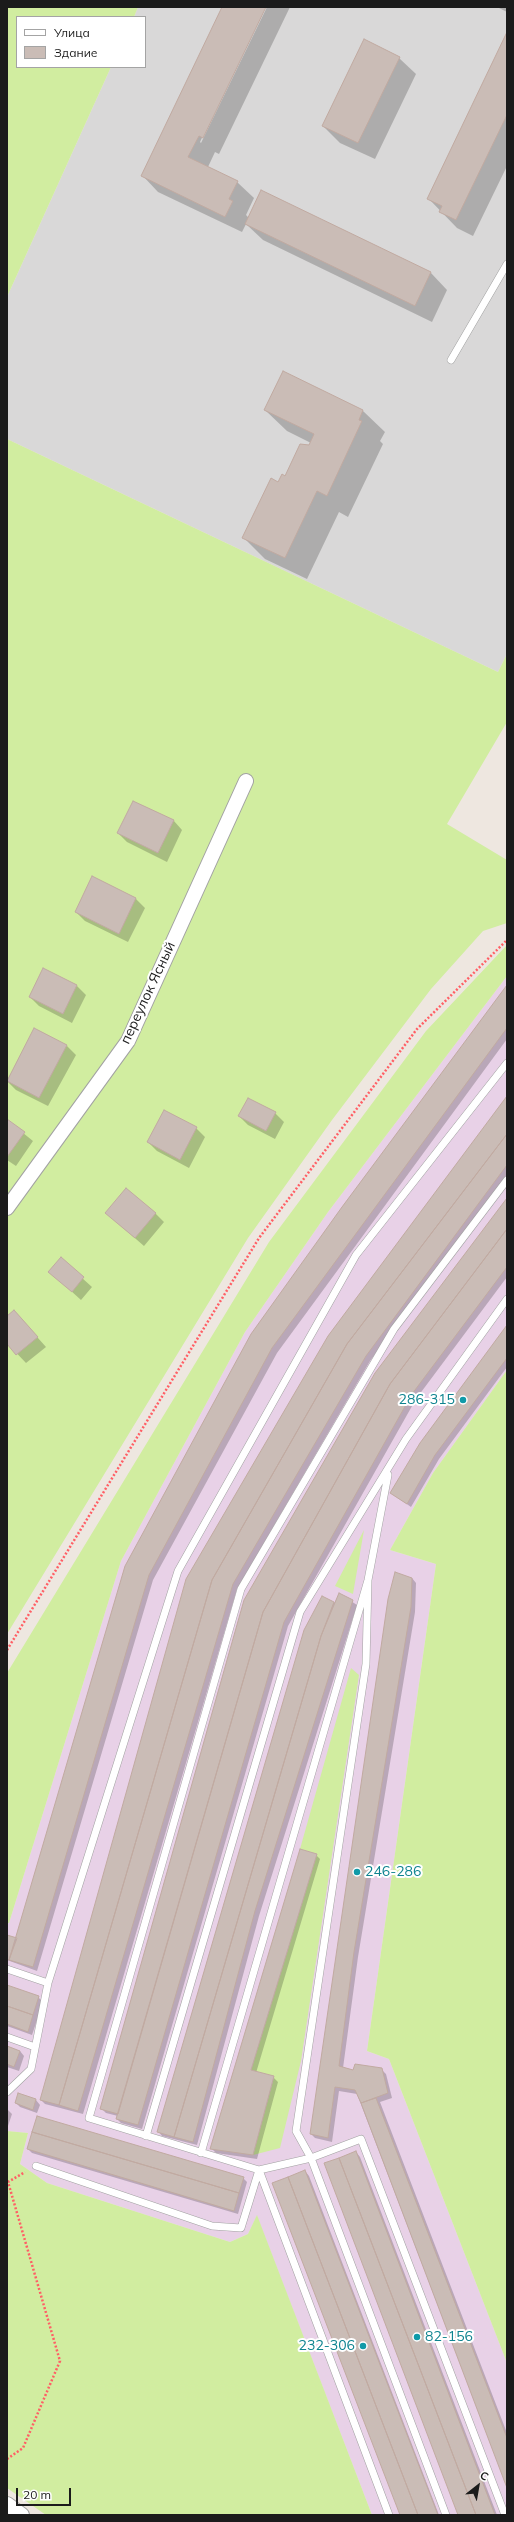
<!DOCTYPE html>
<meta charset="utf-8">
<style>
body{margin:0}
#map{position:relative;width:514px;height:2522px;overflow:hidden;background:#eee7e0;font-family:Mulish,sans-serif}
canvas{display:block}
.frame{position:absolute;inset:0;border:8px solid #1b1b1b;pointer-events:none}
.legend{position:absolute;left:16px;top:16px;width:130px;height:52px;box-sizing:border-box;background:#fff;border:1px solid #a4a4a4;margin:0;padding:5px 7px;list-style:none;font-size:12px;color:#1b1b1b}
.legend li{display:flex;align-items:center;gap:8px;height:20px}
.legend b{width:20px;border:1px solid #a4a4a4}
.north{position:absolute;left:458px;top:2466px;width:40px;height:40px;-webkit-text-stroke:3px #fff;paint-order:stroke;rotate:31deg;font-size:11px;font-weight:700;line-height:16px;text-align:center;color:#1b1b1b}
.north::after{content:'';display:block;margin:auto;width:14px;height:18px;background:#1b1b1b;clip-path:polygon(50% 0,100% 100%,50% 72%,0 100%)}
.scale{position:absolute;left:16px;top:2488px;width:55px;height:18px;box-sizing:border-box;border:2px solid #1b1b1b;border-top:0;padding-left:5px;font-size:12px;line-height:14px;white-space:nowrap;color:#1b1b1b;-webkit-text-stroke:3px #fff;paint-order:stroke}
</style>
<div id="map">
<canvas width="514" height="2522"></canvas>
<div class="frame"></div>
<ul class="legend">
<li><b style="height:5px;background:#fff"></b>Улица</li>
<li><b style="height:11px;background:#cabcb6"></b>Здание</li>
</ul>
<div class="north">С</div>
<div class="scale">20 m</div>
</div>
<script>
const ctx = document.querySelector('canvas').getContext('2d');
ctx.lineJoin = 'round';
function fill(path, color) {
  ctx.fillStyle = color;
  ctx.fill(path, 'evenodd');
}
function toPath(rows) {
  const path = new Path2D();
  for (const r of rows) {
    path.moveTo(r[0], r[1]);
    for (let i = 2; i < r.length; i += 2) path.lineTo(r[i], r[i + 1]);
  }
  return path;
}
function strokePath(path, color, width, dash) {
  ctx.strokeStyle = color;
  ctx.lineWidth = width;
  ctx.lineCap = dash ? 'butt' : 'round';
  ctx.setLineDash(dash || []);
  ctx.stroke(path);
}
function write(font, color, halo, rows, align = 'center') {
  ctx.font = font + ' Mulish,sans-serif';
  ctx.lineWidth = 4;
  ctx.setLineDash([]);
  ctx.textBaseline = 'middle';
  ctx.strokeStyle = halo;
  ctx.fillStyle = color;
  for (const [text, x, y, turn = 0] of rows) {
    ctx.save();
    ctx.translate(x, y);
    ctx.rotate((+turn || 0) * Math.PI / 180);
    ctx.textAlign = isNaN(turn) ? turn : align;
    if (halo) ctx.strokeText(text, 0, 0);
    ctx.fillText(text, 0, 0);
    ctx.restore();
  }
}
const residential = toPath([
 [138,7,507,7,507,654,498,672,7,439,7,297,111,67,145,67,145,17,134,17]
]);
const industrial = toPath([
 [507,976,507,1370,433,1473,390,1550,436,1564,367,2051,389,2059,507,2363,507,2515,372,2515,257,2216,248,2234,230,2242,47,2183,20,2164,28,2133,7,2131,7,1923,9,1923,121,1561,245,1332,328,1212]
]);
const grass = toPath([
 [7,7,138,7,134,17,17,17,17,67,111,67,7,297],
 [7,439,498,672,507,654,507,722,447,824,507,860,507,923,483,931,431,989,332,1120,248,1238,7,1634],
 [507,945,507,976,328,1212,245,1332,121,1561,9,1923,7,1923,7,1673,269,1242,426,1031],
 [507,1370,507,2363,389,2059,367,2051,436,1564,390,1550,433,1473],
 [364,1530,353,1594,335,1586],
 [351,1668,359,1675,301,2061,280,2148,253,2155,274,2077,251,2070,317,1854,300,1849],
 [7,2131,28,2133,20,2164,47,2183,230,2242,248,2234,257,2215,372,2515,46,2515,7,2488]
]);
const shadow = toPath([
 [223,7,265,7,200,142,201,143,267,7,290,7,219,154,215,152,208,167,237,182,254,198,246,215,249,218,262,192,431,273,447,290,432,322,263,240,246,224,242,232,158,192,142,175],
 [497,7,507,7,507,12],
 [507,34,507,166,473,236,457,228,428,198],
 [399,58,416,74,375,159,340,143,323,126],
 [283,372,363,411,385,432,380,441,383,444,348,517,339,512,307,579,265,559,244,538,279,483,286,477,311,443,287,431,265,410],
 [134,802,174,821,182,830,167,862,127,842,118,833],
 [93,878,136,899,145,908,128,942,85,921,76,912],
 [44,969,77,986,86,995,72,1023,39,1006,30,997],
 [507,986,507,1039,277,1353,153,1580,37,1971,7,1960,7,1936,17,1939,126,1566],
 [35,1029,67,1046,76,1055,48,1106,16,1090,7,1081],
 [507,1098,507,1175,370,1361,237,1589,83,2114,45,2104,41,2100,187,1579],
 [275,1113,284,1122,275,1139,248,1125,239,1116],
 [7,1120,33,1141,16,1166,7,1160],
 [196,1128,205,1137,189,1168,157,1151,148,1142],
 [507,1200,507,1277,416,1399,288,1626,142,2129,121,2123,117,2119,118,2116,106,2113,101,2108,245,1600],
 [106,1213,155,1213,164,1222,144,1246],
 [61,1259,92,1287,81,1300,59,1280],
 [14,1311,46,1347,26,1363,7,1343,7,1317],
 [507,1326,507,1367,439,1459,411,1507,391,1493],
 [412,1578,416,1583,415,1612,358,1957,343,2068,354,2071,381,2069,386,2074,392,2098,380,2102,507,2433,507,2486,357,2094,339,2091,332,2142,315,2138,311,2134],
 [340,1594,357,1605,259,1916,197,2145,162,2136,158,2131,322,1597,334,1603],
 [316,1855,320,1859,256,2073,273,2077,278,2082,257,2159,216,2153,212,2149],
 [7,1986,38,1997,43,2002,32,2035,7,2026],
 [7,2047,20,2051,24,2056,19,2071,7,2067],
 [19,2094,36,2100,40,2105,37,2113,20,2107,16,2103],
 [7,2109,12,2114,7,2129],
 [28,2149,243,2178,247,2182,238,2214,32,2153],
 [356,2152,360,2157,497,2515,459,2515],
 [305,2171,309,2176,439,2515,401,2515]
]);
const building = toPath([
 [222,7,266,7,203,138,199,136,188,157,238,181,229,199,233,201,225,217,141,176,222,7],
 [507,32,507,115,456,220,439,212,442,206,427,199,507,32],
 [364,39,400,57,358,143,322,126,364,39],
 [261,190,431,272,415,306,245,224,261,190],
 [283,371,363,410,359,420,362,421,327,496,317,491,285,558,242,538,271,478,278,482,282,474,285,476,300,444,309,445,314,434,264,410,283,371],
 [133,801,174,820,158,853,117,833,133,801],
 [92,876,136,898,119,934,75,912,92,876],
 [43,968,77,985,63,1014,29,997,43,968],
 [507,985,507,1028,272,1348,149,1575,33,1967,9,1960,125,1566,251,1334,342,1207,507,985],
 [34,1028,67,1045,39,1098,7,1081,34,1028],
 [507,1096,507,1134,347,1344,212,1580,59,2105,40,2100,186,1579,328,1336,507,1096],
 [248,1098,276,1112,266,1131,238,1116,248,1098],
 [164,1110,197,1127,180,1160,147,1142,164,1110],
 [7,1119,25,1132,7,1157,7,1119],
 [507,1134,507,1165,366,1356,233,1584,78,2111,59,2105,212,1580,347,1344,507,1134],
 [126,1188,156,1213,135,1238,105,1213,126,1188],
 [507,1198,507,1229,390,1384,263,1612,118,2114,100,2109,244,1600,375,1373,507,1198],
 [507,1229,507,1267,412,1394,284,1622,138,2125,116,2119,263,1612,390,1384,507,1229],
 [61,1257,84,1277,72,1292,48,1272,61,1257],
 [14,1310,38,1337,16,1355,7,1344,7,1316,14,1310],
 [507,1325,507,1358,435,1455,407,1504,390,1493,420,1443,507,1325],
 [395,1572,412,1578,411,1607,354,1952,339,2066,353,2070,355,2064,382,2068,388,2093,361,2103,355,2090,335,2087,328,2138,310,2134,388,1599,395,1572],
 [339,1593,353,1600,255,1911,193,2142,174,2137,321,1636,339,1593],
 [322,1596,334,1602,321,1636,174,2137,157,2132,304,1630,322,1596],
 [300,1849,317,1854,251,2070,274,2076,253,2155,210,2149,300,1849],
 [7,1935,17,1938,9,1960,7,1959,7,1935],
 [7,1985,39,1996,33,2015,7,2006,7,1985],
 [7,2006,33,2015,28,2032,7,2024,7,2006],
 [7,2046,20,2051,14,2067,7,2064,7,2046],
 [18,2093,36,2099,33,2110,15,2103,18,2093],
 [376,2098,507,2438,507,2488,361,2103,376,2098],
 [37,2116,244,2177,239,2193,32,2132,37,2116],
 [32,2132,239,2193,234,2211,27,2149,32,2132],
 [356,2151,495,2515,476,2515,339,2158,356,2151],
 [339,2158,476,2515,458,2515,324,2163,339,2158],
 [305,2170,438,2515,418,2515,288,2177,305,2170],
 [288,2177,418,2515,400,2515,272,2183,288,2177]
]);
const path = toPath([
 [7,1650,259,1238,417,1029,507,940],
 [7,2459,23,2448,60,2361,8,2182,25,2172]
]);
const service = toPath([
 [451,360,507,264],
 [368,1580,366,1664,296,2131,311,2158,446,2515],
 [7,1969,48,1983],
 [7,2037,35,2047],
 [7,2092,31,2069,48,1983,178,1571,356,1255,507,1063],
 [146,2136,300,1612,406,1439,507,1299],
 [201,2153,368,1580,388,1475],
 [36,2166,212,2226,241,2228,259,2170],
 [259,2170,389,2515],
 [505,2515,361,2139,311,2158,259,2170,89,2118,241,1589,394,1329,507,1180]
]);
const minor = toPath([
 [7,1208,128,1041,246,781],
 [7,2504,22,2515]
]);
const markers = [
 [463,1400,4,"#0f9aa8"],
 [357,1872,4,"#0f9aa8"],
 [417,2337,4,"#0f9aa8"],
 [363,2346,4,"#0f9aa8"]
];
const streetNames = [
 ["переулок Ясный",148,993,-65]
];
const cultureNames = [
 ["286-315",455,1400],
 ["246-286",365,1872,"left"],
 ["82-156",425,2337,"left"],
 ["232-306",355,2346]
];
fill(residential, '#d9d8d8');
fill(industrial, '#e8d1e7');
fill(grass, '#d1eda0');
fill(shadow, '#0003');
fill(building, '#cabcb6');
strokePath(building, '#c1aaa1', 1);
strokePath(service, '#a2a2a2', 8);
strokePath(minor, '#a2a2a2', 16);
strokePath(path, '#ff5f65', 2.5, [2, 2]);
strokePath(service, '#fff', 7);
strokePath(minor, '#fff', 14);
for (const [x, y, r, color] of markers) {
  const dot = new Path2D();
  dot.arc(x, y, r, 0, 2 * Math.PI);
  ctx.fillStyle = color;
  ctx.fill(dot);
  strokePath(dot, '#fff', 1.5);
}
write('14px', '#1b1b1b', '#fff', streetNames);
write('14px', '#0d838f', '#fff', cultureNames, 'right');
</script>
